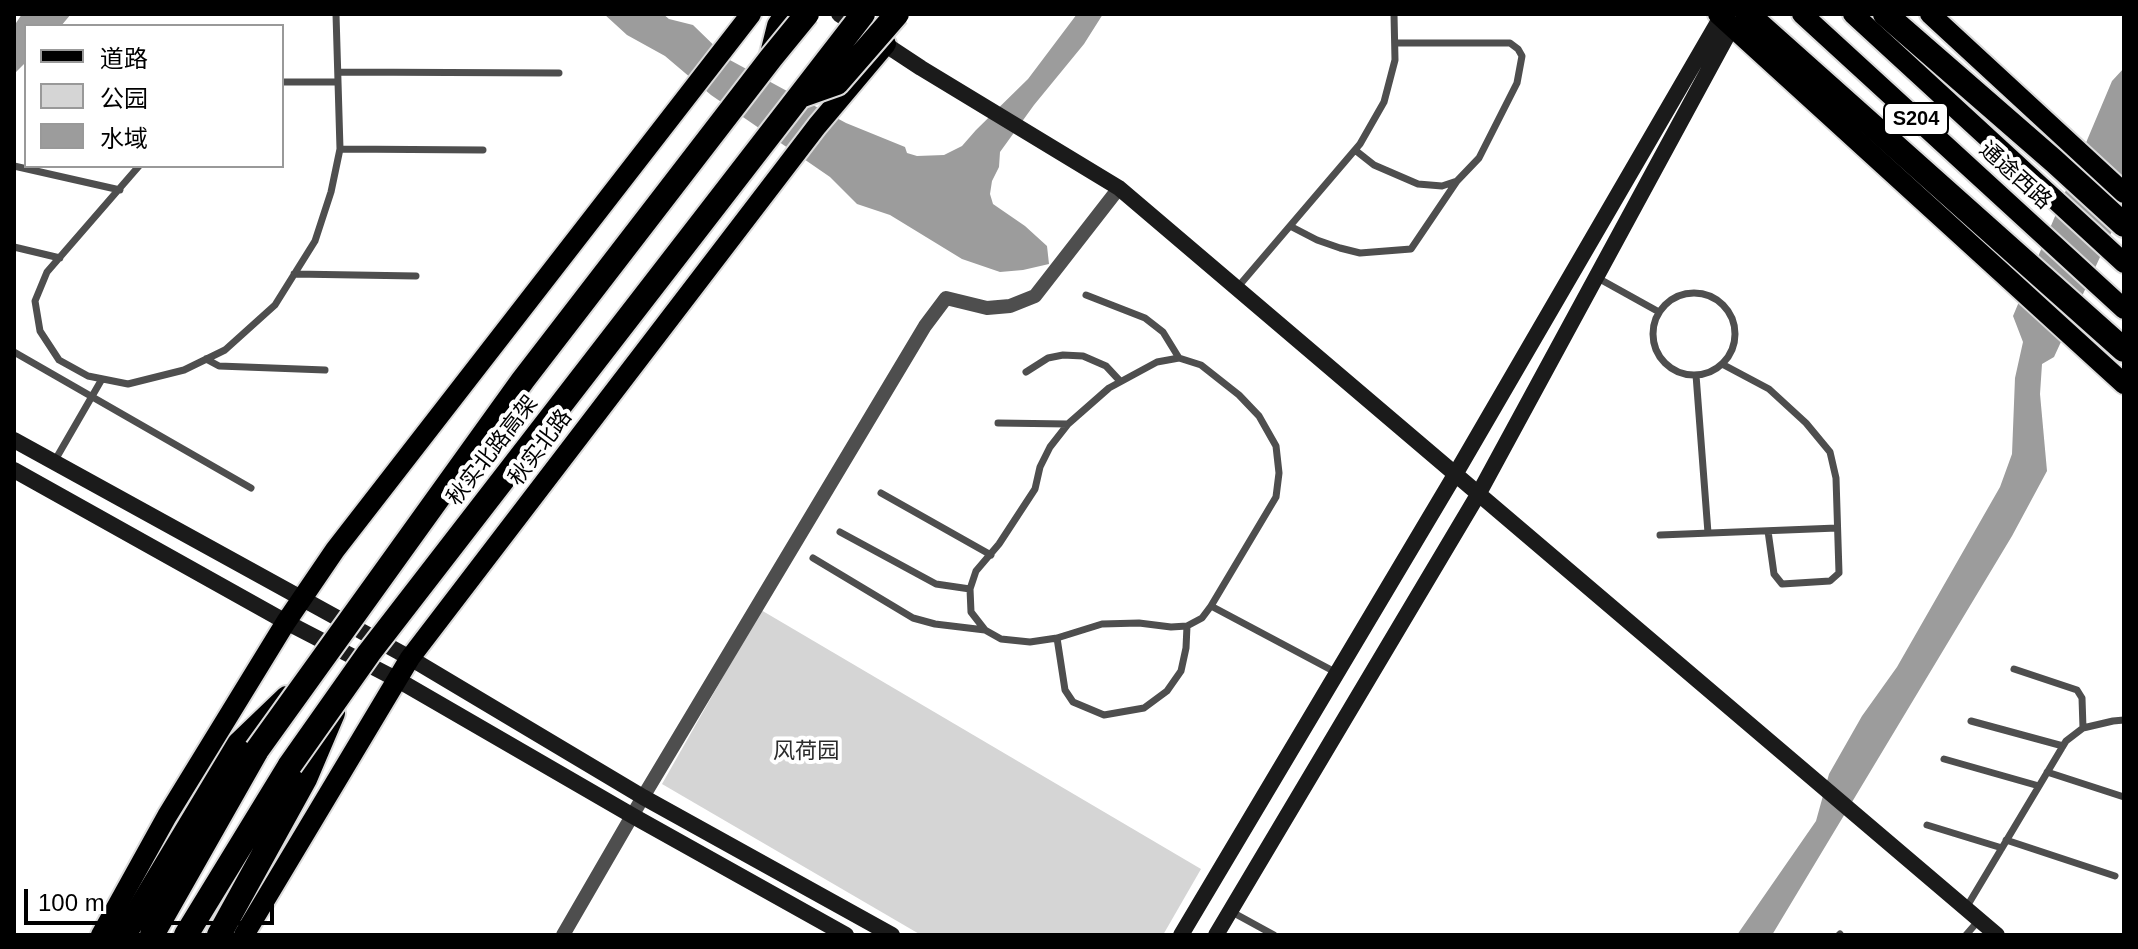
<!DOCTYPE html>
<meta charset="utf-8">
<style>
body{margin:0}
#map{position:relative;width:2138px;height:949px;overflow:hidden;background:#fff;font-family:Arial,"Noto Sans SC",sans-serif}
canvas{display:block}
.frame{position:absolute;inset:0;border:16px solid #000;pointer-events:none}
.legend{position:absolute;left:24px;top:24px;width:260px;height:144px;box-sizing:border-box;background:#fff;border:2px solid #999;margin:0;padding:10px 14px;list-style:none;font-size:24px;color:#000}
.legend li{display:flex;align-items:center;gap:16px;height:40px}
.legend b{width:40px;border:2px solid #999}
.scale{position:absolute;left:24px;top:889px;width:250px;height:36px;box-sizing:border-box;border:4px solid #000;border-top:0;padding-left:10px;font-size:24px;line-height:28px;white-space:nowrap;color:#000;-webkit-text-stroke:6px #fff;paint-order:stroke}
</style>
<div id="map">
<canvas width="2138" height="949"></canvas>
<div class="frame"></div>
<ul class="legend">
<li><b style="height:10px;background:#000"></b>道路</li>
<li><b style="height:22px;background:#d5d5d5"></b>公园</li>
<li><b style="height:22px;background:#9c9c9c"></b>水域</li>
</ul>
<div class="scale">100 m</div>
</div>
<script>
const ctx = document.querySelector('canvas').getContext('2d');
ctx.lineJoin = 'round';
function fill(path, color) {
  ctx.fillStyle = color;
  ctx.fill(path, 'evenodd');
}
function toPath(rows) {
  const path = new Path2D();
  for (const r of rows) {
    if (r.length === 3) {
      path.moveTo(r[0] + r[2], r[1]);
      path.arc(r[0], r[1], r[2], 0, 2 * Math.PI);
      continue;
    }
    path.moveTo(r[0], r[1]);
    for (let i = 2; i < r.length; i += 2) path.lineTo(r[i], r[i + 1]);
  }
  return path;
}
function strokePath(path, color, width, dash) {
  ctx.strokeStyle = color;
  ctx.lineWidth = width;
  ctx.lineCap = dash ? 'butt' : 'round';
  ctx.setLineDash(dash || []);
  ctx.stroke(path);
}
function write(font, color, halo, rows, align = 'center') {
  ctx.font = font + ' Arial,"Noto Sans SC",sans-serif';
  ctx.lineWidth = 8;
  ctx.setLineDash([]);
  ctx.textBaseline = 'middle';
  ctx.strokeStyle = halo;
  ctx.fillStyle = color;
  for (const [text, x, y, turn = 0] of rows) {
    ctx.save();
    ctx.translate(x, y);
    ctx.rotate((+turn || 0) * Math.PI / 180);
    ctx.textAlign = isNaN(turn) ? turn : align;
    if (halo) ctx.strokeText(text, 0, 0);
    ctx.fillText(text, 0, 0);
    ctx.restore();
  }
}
const green = toPath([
 [761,610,1201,869,1163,935,921,935,662,784]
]);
const water = toPath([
 [22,14,71,14,61,26,26,26,26,62,14,74,14,26],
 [604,14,663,14,669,19,693,25,728,59,846,123,905,147,907,153,917,156,944,155,962,146,976,130,1028,79,1077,14,1103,14,1084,44,1034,105,1000,152,999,167,992,181,990,194,993,204,1025,226,1047,246,1049,264,1023,270,1000,272,962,259,890,215,857,204,830,177,711,95,665,56,627,35],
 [2124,68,2124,205,2054,357,2042,364,2040,394,2047,471,2012,536,1772,935,1737,935,1816,821,1829,774,1862,716,1897,667,2000,487,2012,454,2015,378,2023,342,2013,316,2112,81]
]);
const lane = toPath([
 [338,72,559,73],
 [282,82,338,82],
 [340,149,483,150],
 [1355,150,1374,165,1418,184,1442,186,1457,181,1479,158,1517,83,1522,56,1518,49,1510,43,1395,43],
 [14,166,120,190],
 [139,166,47,272,35,301,40,331,59,360,88,376,128,384,184,370,225,350,275,305,315,241,331,192,340,149,336,14],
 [1290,226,1317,240,1340,248,1360,253,1411,249,1457,181],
 [14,247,60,258],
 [294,274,416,276],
 [1596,277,1659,312],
 [1237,288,1360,144,1384,102,1395,60,1394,14],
 [1694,334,41],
 [1086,295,1145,318,1163,332,1179,358],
 [14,352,251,488],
 [1179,358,1201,365,1239,395,1259,416,1276,446,1279,473,1276,497,1211,606,1202,618,1187,626,1171,627,1139,623,1102,624,1057,638,1030,642,1001,639,985,630,971,612,970,589,976,571,999,544,1035,489,1040,467,1050,447,1068,424,1109,388,1157,362,1179,358],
 [206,359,219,366,325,370],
 [1722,364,1769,389,1806,423,1830,452,1836,478,1839,573,1830,581,1782,584,1774,574,1768,531],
 [1026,372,1048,358,1063,355,1083,356,1106,366,1120,381],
 [1696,375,1708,533],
 [998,423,1068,424],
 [54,462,102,379],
 [881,493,991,555],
 [840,532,936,584,970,589],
 [1660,535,1837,528],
 [813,558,913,618,935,624,985,630],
 [1211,606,1337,673],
 [1057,638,1065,690,1073,702,1104,715,1144,708,1167,691,1181,671,1186,648,1187,626],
 [2014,669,2077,690,2082,698,2083,728],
 [1971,721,2063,746],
 [1944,759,2039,786],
 [2047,772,2124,797],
 [1927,825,2002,848],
 [2006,840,2115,876],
 [1966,908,2066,741,2083,728,2113,721,2124,720],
 [1232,912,1274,935],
 [1839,935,1840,934],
 [1966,935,1979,920]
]);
const street = toPath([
 [563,935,643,797,925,326,946,298,987,308,1010,306,1035,296,1119,188]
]);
const secondary = toPath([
 [839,14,921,68,1119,188,1997,935],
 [14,440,410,658,643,797,892,935],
 [14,470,286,622,398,680,633,816,846,935],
 [1181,935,1456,473,1721,17],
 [1216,935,1479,493,1732,27]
]);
const primary = toPath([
 [1718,14,2124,384],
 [1802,14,2124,309],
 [1853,14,2124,263],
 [1930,14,2124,193],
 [101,935,167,816,286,622,335,550,751,14],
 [244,935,410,658,817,126,886,44]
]);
const highway = toPath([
 [1747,14,2124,350],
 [1885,14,2054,161,2124,225],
 [771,58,779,26,787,14],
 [124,935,239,744,287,698],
 [152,935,257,750],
 [186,935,290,765],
 [219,935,305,779,333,713]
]);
const highwayBridge = toPath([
 [800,96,837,83,897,14],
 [257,750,523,380,771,58,807,14],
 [290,765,369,653,863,14]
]);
const shields = [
 [1916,119,64]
];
const shieldNames = [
 ["S204",1916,119]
];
const streetNames = [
 ["通途西路",2015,176,42],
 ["秋实北路",541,448,-53],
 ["秋实北路高架",493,451,-52]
];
const parkNames = [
 ["风荷园",806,752]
];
fill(green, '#d5d5d5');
fill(water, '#9c9c9c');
strokePath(primary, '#dbdbdb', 24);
strokePath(highway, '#dbdbdb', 28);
strokePath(lane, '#4e4e4e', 7);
strokePath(street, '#4e4e4e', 14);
strokePath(secondary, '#1b1b1b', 16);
strokePath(primary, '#000', 20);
strokePath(highway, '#000', 24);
strokePath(highwayBridge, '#dbdbdb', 28, []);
strokePath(highwayBridge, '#000', 24);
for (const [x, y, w] of shields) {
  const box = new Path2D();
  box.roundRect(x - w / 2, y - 16, w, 32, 6);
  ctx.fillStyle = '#fff';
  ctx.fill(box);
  strokePath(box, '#000', 2);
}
write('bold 20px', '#000', null, shieldNames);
write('22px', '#000', '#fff', streetNames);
write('22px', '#2c2c2c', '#fff', parkNames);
</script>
